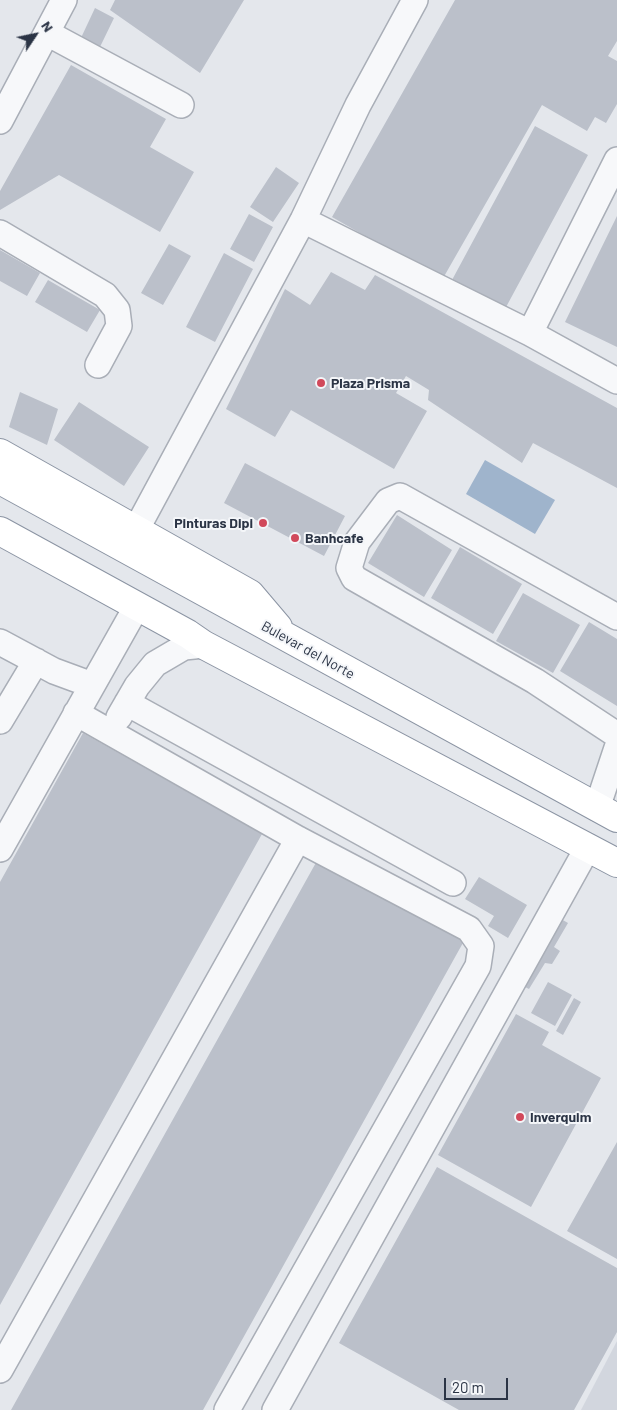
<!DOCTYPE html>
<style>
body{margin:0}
#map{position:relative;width:617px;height:1410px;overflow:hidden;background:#e4e7ec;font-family:Barlow,sans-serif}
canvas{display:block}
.north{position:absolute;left:10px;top:10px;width:50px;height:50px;-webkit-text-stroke:4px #f4f6f9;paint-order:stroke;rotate:56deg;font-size:14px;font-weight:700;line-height:20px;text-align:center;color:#2b3445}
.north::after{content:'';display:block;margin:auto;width:18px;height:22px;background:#2b3445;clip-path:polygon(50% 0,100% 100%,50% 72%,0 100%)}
.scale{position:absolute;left:444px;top:1378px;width:64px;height:22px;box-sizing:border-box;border:2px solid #2b3445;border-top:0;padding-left:6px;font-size:15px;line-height:18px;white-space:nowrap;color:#2b3445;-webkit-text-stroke:4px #f4f6f9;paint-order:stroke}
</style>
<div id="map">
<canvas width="617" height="1410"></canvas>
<div class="north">N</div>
<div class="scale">20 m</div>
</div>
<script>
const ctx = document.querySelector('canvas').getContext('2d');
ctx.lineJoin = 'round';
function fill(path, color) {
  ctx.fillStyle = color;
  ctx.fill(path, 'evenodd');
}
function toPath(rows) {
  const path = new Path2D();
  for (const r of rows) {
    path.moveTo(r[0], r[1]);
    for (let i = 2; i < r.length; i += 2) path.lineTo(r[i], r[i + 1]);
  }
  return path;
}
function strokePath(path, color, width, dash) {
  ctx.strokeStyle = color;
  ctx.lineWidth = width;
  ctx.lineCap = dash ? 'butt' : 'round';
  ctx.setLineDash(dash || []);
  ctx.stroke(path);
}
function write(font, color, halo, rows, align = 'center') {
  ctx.font = font + ' Barlow,sans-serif';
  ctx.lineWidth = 4;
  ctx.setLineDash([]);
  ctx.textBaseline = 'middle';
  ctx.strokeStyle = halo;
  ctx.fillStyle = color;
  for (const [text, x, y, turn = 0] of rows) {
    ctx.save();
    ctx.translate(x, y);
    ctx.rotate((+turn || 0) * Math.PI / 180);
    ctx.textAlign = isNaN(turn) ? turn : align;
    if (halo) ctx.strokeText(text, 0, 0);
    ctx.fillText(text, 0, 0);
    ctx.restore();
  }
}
const built = toPath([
 [617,1341,617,1410,581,1410]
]);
const water = toPath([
 [485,460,555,500,535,534,466,494]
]);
const building = toPath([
 [115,0,244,0,200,73,110,10],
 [455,0,617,0,617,41,608,56,617,61,617,104,606,123,595,117,587,131,542,105,442,280,332,217],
 [95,8,114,18,99,49,80,40],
 [71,65,166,119,150,147,194,172,160,232,59,175,0,210,0,191],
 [535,126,588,155,505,309,452,280],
 [276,167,299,183,273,222,250,207],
 [249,214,273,227,254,262,230,249],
 [617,216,617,347,565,322],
 [169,244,191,256,163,305,141,293],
 [0,250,40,273,27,296,0,281],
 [224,253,253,269,215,342,186,327],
 [331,272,365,290,375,275,617,408,617,488,533,443,522,463,428,400,429,390,406,376,396,393,427,411,394,469,291,410,275,437,226,409,285,289,310,305],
 [48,280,100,310,87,332,35,302],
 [20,392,58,409,47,445,9,427],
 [79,402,149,447,124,486,54,440],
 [245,463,345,516,324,556,224,503],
 [397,515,452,550,424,597,368,563],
 [460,547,522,584,493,634,431,598],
 [523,593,580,625,553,673,496,641],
 [589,622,617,639,617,706,560,671],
 [83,733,262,834,0,1305,0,882],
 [318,859,464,941,203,1410,11,1410],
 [479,877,527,905,508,938,488,926,494,916,465,899],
 [561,919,568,923,554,947,560,951,552,964,545,963,529,989,521,985],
 [548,982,572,995,555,1026,531,1013],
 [574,998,581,1002,563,1035,556,1031],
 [516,1014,549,1032,542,1045,601,1078,531,1207,438,1155],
 [617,1142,617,1259,567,1231],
 [437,1167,617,1268,617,1332,574,1410,459,1410,339,1343]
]);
const minor = toPath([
 [47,33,181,105],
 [0,121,64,0],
 [303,220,530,333,617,381],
 [0,233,105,295,117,310,119,326,98,365],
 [530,333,617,160],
 [136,530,303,220,358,105,415,0],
 [617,617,400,496,388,501,357,542,349,568,354,578,535,681,617,735],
 [0,642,54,671,92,685],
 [127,703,453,883],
 [76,713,298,839,469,929,481,946,478,966,227,1410],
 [119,717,137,686,155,664,184,647,204,645],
 [0,721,36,661],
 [597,808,617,748],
 [0,849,137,606],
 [0,1370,298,839],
 [275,1410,588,847]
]);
const highway = toPath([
 [0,453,250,594,278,627],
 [0,480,617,818],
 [0,531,188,634,204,645,617,863]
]);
const markers = [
 [321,383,5,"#d1495b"],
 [263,523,5,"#d1495b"],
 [295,538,5,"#d1495b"],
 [520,1117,5,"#d1495b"]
];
const poiNames = [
 ["Plaza Prisma",331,383],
 ["Pinturas Dipi",253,523,"right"],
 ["Banhcafe",305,538],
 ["Inverquim",530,1117]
];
const streetNames = [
 ["Bulevar del Norte",308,650,29]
];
fill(built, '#d2d6de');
fill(water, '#9fb4cc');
fill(building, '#bbc0ca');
strokePath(minor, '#a9aeb7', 28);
strokePath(highway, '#8b94a3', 30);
strokePath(minor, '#f7f8fa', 25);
strokePath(highway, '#fff', 28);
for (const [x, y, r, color] of markers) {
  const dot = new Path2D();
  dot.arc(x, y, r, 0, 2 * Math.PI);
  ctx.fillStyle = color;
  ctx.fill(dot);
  strokePath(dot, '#f4f6f9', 2);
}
write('bold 14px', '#2b3445', '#f4f6f9', poiNames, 'left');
write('14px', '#2b3445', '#f4f6f9', streetNames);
</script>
